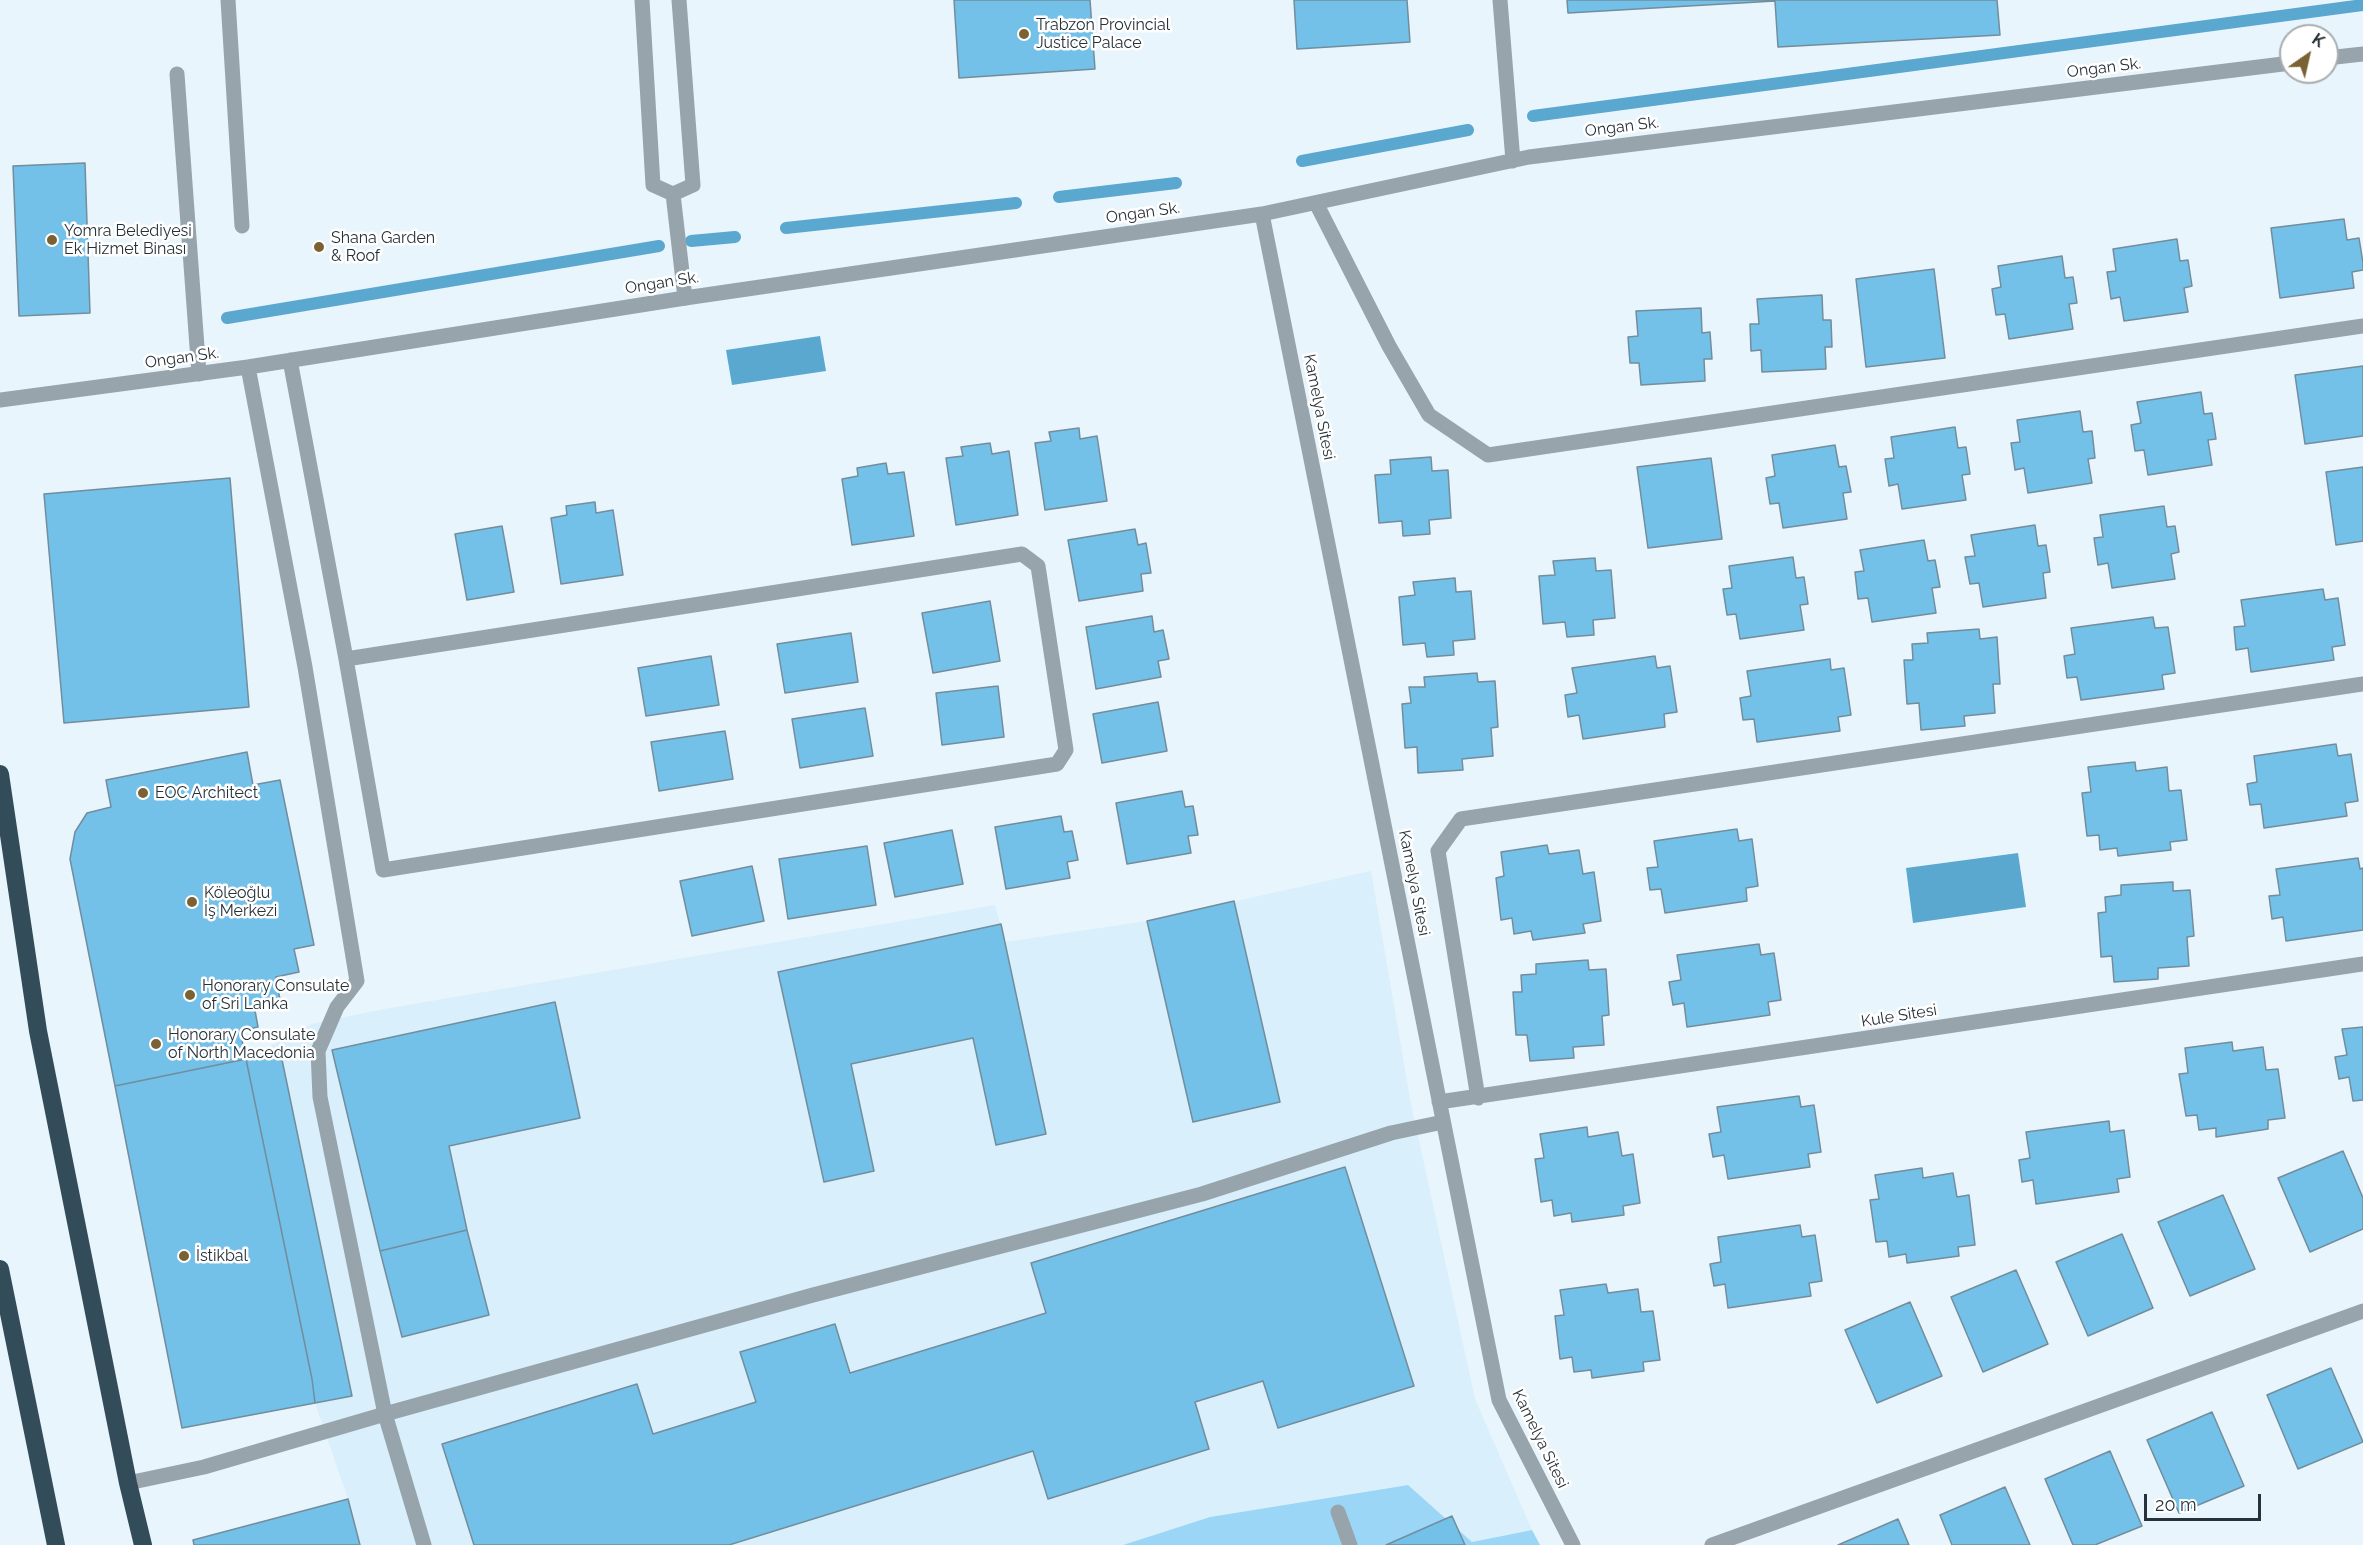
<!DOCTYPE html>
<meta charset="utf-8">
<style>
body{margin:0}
#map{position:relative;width:2363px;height:1545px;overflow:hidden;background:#e9f5fc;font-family:Raleway,sans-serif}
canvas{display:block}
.north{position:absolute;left:2279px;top:24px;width:60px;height:60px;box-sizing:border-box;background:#fff;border:2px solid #a9adaf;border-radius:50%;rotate:34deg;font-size:16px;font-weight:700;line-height:24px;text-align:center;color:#273238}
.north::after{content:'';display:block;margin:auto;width:21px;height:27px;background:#7a6233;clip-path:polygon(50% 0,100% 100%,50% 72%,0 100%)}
.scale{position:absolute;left:2144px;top:1494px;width:117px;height:27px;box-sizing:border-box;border:3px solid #273238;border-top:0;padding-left:8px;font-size:18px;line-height:21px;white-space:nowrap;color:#273238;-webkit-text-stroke:4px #fff;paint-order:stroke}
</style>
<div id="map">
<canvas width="2363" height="1545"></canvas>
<div class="north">K</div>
<div class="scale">20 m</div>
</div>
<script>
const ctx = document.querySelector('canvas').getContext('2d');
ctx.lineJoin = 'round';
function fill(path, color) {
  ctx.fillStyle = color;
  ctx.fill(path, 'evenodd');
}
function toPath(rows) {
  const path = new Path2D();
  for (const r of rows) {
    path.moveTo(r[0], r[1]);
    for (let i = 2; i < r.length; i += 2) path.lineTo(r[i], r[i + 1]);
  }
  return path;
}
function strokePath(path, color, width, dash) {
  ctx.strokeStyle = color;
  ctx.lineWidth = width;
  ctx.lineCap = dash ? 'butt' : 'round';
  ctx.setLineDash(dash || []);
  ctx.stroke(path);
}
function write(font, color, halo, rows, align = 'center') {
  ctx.font = font + ' Raleway,sans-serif';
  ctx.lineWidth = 5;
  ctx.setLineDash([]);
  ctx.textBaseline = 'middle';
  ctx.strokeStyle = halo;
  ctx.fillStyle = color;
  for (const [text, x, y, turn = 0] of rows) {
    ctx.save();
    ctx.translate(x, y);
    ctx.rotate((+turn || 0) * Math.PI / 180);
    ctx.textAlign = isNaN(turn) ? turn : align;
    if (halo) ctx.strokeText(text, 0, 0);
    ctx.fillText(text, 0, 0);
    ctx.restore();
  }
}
const built = toPath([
 [1371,871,1410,1099,1475,1399,1532,1530,1472,1542,1407,1485,1210,1517,1123,1545,360,1545,348,1499,315,1403,246,1059,311,1024,384,1009,995,905,1005,942,1147,921]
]);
const green = toPath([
 [1408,1485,1472,1542,1532,1530,1540,1545,1123,1545,1210,1517]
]);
const water = toPath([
 [820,336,826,371,732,385,726,350],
 [2018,853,2026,907,1913,923,1906,868]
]);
const stream = toPath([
 [1533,116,2363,5],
 [1302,161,1468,130],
 [1059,197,1176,183],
 [786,228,1016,203],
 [691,241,735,237],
 [227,318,659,246]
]);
const building = toPath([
 [954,0,1090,0,1095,69,959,78,954,0],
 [1294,0,1407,0,1410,42,1297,49,1294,0],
 [1567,0,1997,0,2000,35,1778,47,1775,1,1568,13,1567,0],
 [85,163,90,313,19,316,13,166,85,163],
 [2344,219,2347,240,2359,238,2363,263,2363,270,2352,272,2354,288,2280,298,2271,228,2344,219],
 [2177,239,2180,261,2188,260,2192,286,2184,288,2188,312,2124,321,2120,297,2111,299,2107,272,2116,271,2113,249,2177,239],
 [2062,256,2065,278,2073,277,2077,303,2069,304,2073,329,2009,339,2005,314,1996,315,1992,289,2001,287,1998,266,2062,256],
 [1934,269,1945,358,1866,367,1856,279,1934,269],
 [1822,295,1823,320,1831,320,1832,347,1825,347,1826,369,1762,372,1761,350,1751,351,1750,324,1759,324,1757,299,1822,295],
 [1701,308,1702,333,1710,332,1712,359,1704,359,1705,381,1641,385,1639,363,1630,363,1628,337,1638,336,1636,311,1701,308],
 [2363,366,2363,436,2305,444,2295,375,2363,366],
 [2201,392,2204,414,2212,413,2216,439,2208,440,2212,465,2148,475,2144,450,2135,451,2131,425,2141,423,2137,402,2201,392],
 [2080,411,2083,432,2092,431,2095,458,2088,459,2092,483,2028,493,2024,468,2015,470,2011,443,2020,442,2017,420,2080,411],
 [1955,427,1958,448,1966,447,1970,474,1962,475,1966,500,1902,509,1898,484,1889,486,1885,459,1894,458,1891,437,1955,427],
 [1079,428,1080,439,1097,436,1107,501,1045,510,1035,443,1051,441,1049,432,1079,428],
 [990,443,992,454,1009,451,1018,515,956,525,946,458,963,456,961,447,990,443],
 [1835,445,1839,467,1846,466,1851,492,1843,493,1847,519,1783,528,1779,503,1770,504,1766,478,1775,476,1772,455,1835,445],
 [1431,457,1432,471,1448,470,1451,518,1429,520,1430,534,1403,536,1402,521,1379,523,1375,475,1391,474,1390,460,1431,457],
 [1711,458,1722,539,1648,548,1637,467,1711,458],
 [886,463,888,474,904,472,914,536,852,545,842,479,858,476,857,468,886,463],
 [2363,467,2363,541,2336,545,2326,472,2363,467],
 [230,478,249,707,64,723,44,494,230,478],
 [595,502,596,513,613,510,623,575,561,584,551,518,567,515,566,506,595,502],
 [2164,506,2167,527,2175,526,2179,552,2171,554,2175,579,2112,588,2108,563,2098,565,2094,538,2103,537,2100,515,2164,506],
 [2035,525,2038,546,2046,545,2050,572,2043,573,2046,598,1983,607,1979,583,1970,584,1965,557,1975,556,1971,535,2035,525],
 [502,526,514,592,467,600,455,534,502,526],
 [1135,529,1138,545,1146,543,1151,573,1141,574,1143,591,1079,601,1068,540,1135,529],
 [1924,540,1928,561,1935,560,1940,587,1932,588,1936,613,1872,622,1868,598,1858,599,1855,572,1864,571,1860,550,1924,540],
 [1793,557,1796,578,1804,577,1808,604,1800,605,1804,630,1740,639,1736,614,1727,615,1723,589,1732,588,1729,566,1793,557],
 [1595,558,1596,571,1611,570,1615,618,1593,620,1594,635,1567,637,1565,622,1543,624,1539,576,1555,575,1553,561,1595,558],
 [1455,578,1456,592,1471,591,1475,639,1453,641,1454,655,1427,657,1425,643,1403,645,1399,597,1415,595,1413,582,1455,578],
 [2323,589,2325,600,2338,598,2345,645,2332,647,2334,660,2251,672,2248,648,2236,650,2234,627,2245,626,2241,600,2323,589],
 [990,601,1000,661,933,673,922,613,990,601],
 [1152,616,1154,632,1163,630,1169,659,1158,661,1161,677,1096,689,1086,627,1152,616],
 [2153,617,2155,628,2168,627,2175,673,2162,675,2164,689,2081,700,2077,677,2067,678,2064,656,2075,654,2071,628,2153,617],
 [1979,629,1980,639,1997,637,2000,684,1993,684,1995,713,1964,716,1965,726,1921,730,1919,703,1907,704,1904,660,1913,660,1912,644,1928,643,1927,633,1979,629],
 [851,633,858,682,785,693,777,644,851,633],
 [711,656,719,705,646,716,638,668,711,656],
 [1655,656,1657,668,1670,666,1677,712,1664,714,1665,727,1583,739,1579,715,1568,717,1565,695,1577,693,1572,668,1655,656],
 [1830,659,1831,670,1844,668,1851,715,1838,717,1840,731,1757,742,1754,719,1743,720,1740,698,1751,696,1747,671,1830,659],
 [1477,673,1478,682,1495,681,1498,727,1491,728,1493,756,1462,759,1463,770,1418,773,1417,747,1405,748,1402,704,1411,703,1409,687,1425,687,1424,677,1477,673],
 [998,686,1004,737,942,745,936,693,998,686],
 [1158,702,1167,751,1102,763,1093,714,1158,702],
 [865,708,873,756,800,768,792,719,865,708],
 [725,731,733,779,659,791,651,742,725,731],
 [2336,744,2338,756,2351,754,2358,801,2345,803,2347,816,2264,828,2261,804,2250,805,2247,784,2257,782,2254,756,2336,744],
 [247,752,253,785,280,780,314,945,294,949,299,972,276,977,280,1000,254,1005,258,1027,240,1031,246,1059,115,1086,70,859,75,832,87,813,111,807,106,780,247,752],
 [2135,762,2136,771,2167,767,2169,791,2181,790,2187,840,2170,842,2171,850,2118,856,2117,848,2100,850,2099,835,2087,836,2082,793,2091,792,2088,767,2135,762],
 [1182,791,1185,807,1193,806,1198,835,1188,836,1191,853,1127,864,1116,803,1182,791],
 [1061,816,1064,832,1072,831,1078,860,1067,862,1070,878,1006,889,995,827,1061,816],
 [1737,829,1739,841,1752,839,1758,886,1746,888,1747,901,1665,913,1661,889,1650,890,1647,868,1658,867,1654,841,1737,829],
 [952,830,963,884,895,897,884,843,952,830],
 [1547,845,1549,854,1579,850,1583,874,1594,872,1601,921,1583,924,1585,933,1533,940,1531,931,1514,934,1512,918,1501,920,1496,878,1504,876,1501,852,1547,845],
 [867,846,876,905,788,919,779,859,867,846],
 [2358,858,2360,869,2363,868,2363,930,2286,941,2283,917,2272,919,2269,896,2280,895,2276,869,2358,858],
 [752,866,764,921,692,936,680,881,752,866],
 [2173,882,2173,891,2190,890,2194,936,2187,937,2189,966,2158,968,2158,979,2114,982,2112,956,2101,957,2098,913,2106,912,2105,897,2121,895,2121,885,2173,882],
 [1234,901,1280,1102,1193,1122,1147,921,1234,901],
 [1001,924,1046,1134,996,1145,973,1038,851,1064,874,1171,824,1182,778,972,1001,924],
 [1759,944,1761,955,1774,953,1781,1000,1768,1002,1770,1015,1687,1027,1684,1003,1673,1005,1669,982,1681,980,1677,955,1759,944],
 [1588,960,1589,970,1606,969,1609,1015,1602,1016,1604,1045,1573,1047,1574,1058,1530,1061,1527,1035,1516,1035,1513,992,1522,992,1521,975,1536,974,1536,964,1588,960],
 [555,1002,580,1118,449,1146,467,1230,380,1251,332,1050,555,1002],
 [2363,1027,2363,1100,2353,1101,2349,1077,2339,1079,2335,1057,2347,1055,2342,1029,2363,1027],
 [2232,1042,2233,1051,2263,1047,2266,1070,2278,1069,2285,1118,2268,1120,2268,1129,2216,1137,2216,1128,2199,1130,2197,1115,2186,1116,2179,1074,2188,1073,2185,1048,2232,1042],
 [280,1050,352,1396,315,1403,312,1379,246,1059,280,1050],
 [246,1059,312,1379,315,1403,182,1428,115,1086,246,1059],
 [1799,1096,1801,1107,1814,1105,1821,1152,1808,1154,1810,1167,1728,1179,1724,1155,1713,1157,1709,1134,1721,1132,1717,1107,1799,1096],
 [2109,1121,2110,1132,2124,1130,2130,1177,2117,1179,2119,1192,2036,1204,2033,1180,2022,1182,2019,1160,2030,1158,2026,1132,2109,1121],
 [1587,1127,1588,1137,1618,1132,1622,1156,1633,1154,1640,1203,1623,1206,1624,1215,1572,1222,1571,1213,1554,1216,1552,1200,1541,1202,1535,1159,1544,1158,1540,1134,1587,1127],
 [2343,1151,2363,1198,2363,1229,2310,1252,2278,1178,2343,1151],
 [1345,1167,1414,1386,1278,1428,1263,1381,1195,1402,1209,1449,1048,1499,1033,1451,729,1545,474,1545,442,1444,637,1384,653,1434,756,1402,740,1352,835,1324,850,1373,1046,1313,1031,1263,1345,1167],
 [1922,1168,1923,1178,1953,1173,1957,1197,1969,1195,1975,1245,1958,1247,1959,1256,1907,1263,1906,1254,1889,1257,1887,1241,1876,1242,1870,1200,1879,1199,1875,1175,1922,1168],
 [2223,1195,2255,1269,2190,1296,2158,1222,2223,1195],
 [1800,1225,1802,1237,1815,1235,1822,1281,1809,1283,1811,1296,1728,1308,1725,1284,1714,1286,1710,1264,1721,1262,1718,1237,1800,1225],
 [467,1230,489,1315,402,1337,380,1251,467,1230],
 [2122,1234,2153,1308,2088,1336,2056,1262,2122,1234],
 [2016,1270,2048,1344,1983,1372,1951,1297,2016,1270],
 [1606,1284,1608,1293,1638,1289,1641,1312,1653,1311,1660,1360,1643,1362,1644,1371,1592,1378,1591,1370,1574,1372,1572,1357,1560,1359,1555,1316,1564,1315,1560,1290,1606,1284],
 [1910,1302,1942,1376,1877,1403,1845,1330,1910,1302],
 [2331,1368,2363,1442,2298,1469,2267,1395,2331,1368],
 [2212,1412,2244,1486,2179,1513,2147,1440,2212,1412],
 [2110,1451,2142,1526,2095,1545,2073,1545,2045,1479,2110,1451],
 [2005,1487,2030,1545,1952,1545,1940,1515,2005,1487],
 [348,1499,360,1545,194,1545,193,1540,348,1499],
 [1452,1516,1465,1545,1386,1545,1452,1516],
 [1898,1519,1909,1545,1838,1545,1898,1519]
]);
const lane = toPath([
 [228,0,242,226],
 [642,0,653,185,673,194,693,185,679,0],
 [177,74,199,374],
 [673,194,685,298],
 [1338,1512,1350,1545]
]);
const street = toPath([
 [1500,0,1513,161],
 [2327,58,2363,54],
 [1316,203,1389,346,1429,415,1488,455,2363,326],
 [1262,214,1499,1400,1573,1545],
 [290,360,346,659,383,870,1057,764,1066,750,1038,566,1022,554,346,659],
 [248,367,305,667,357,981,337,1007,318,1051,320,1097,385,1414,424,1545],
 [0,400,248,367,685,298,1262,214,1529,157,2291,63],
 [1478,1098,1438,851,1461,819,2363,684],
 [1439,1102,2363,964],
 [128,1483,204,1467,385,1414,813,1295,1202,1194,1391,1133,1443,1122],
 [1712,1545,2363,1311]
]);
const highway = toPath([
 [0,774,38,1031,128,1483,143,1545],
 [0,1269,56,1545]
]);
const markers = [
 [1024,34,6,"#7a6233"],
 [52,240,6,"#7a6233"],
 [319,247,6,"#7a6233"],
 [143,793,6,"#7a6233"],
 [192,902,6,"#7a6233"],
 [190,995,6,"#7a6233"],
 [156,1044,6,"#7a6233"],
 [184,1256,6,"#7a6233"]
];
const poiNames = [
 ["Trabzon Provincial",1036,25],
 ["Justice Palace",1036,43],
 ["Yomra Belediyesi",64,231],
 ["Ek Hizmet Binası",64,249],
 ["Shana Garden",331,238],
 ["& Roof",331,256],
 ["EOC Architect",155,793],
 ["Köleoğlu",204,893],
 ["İş Merkezi",204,911],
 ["Honorary Consulate",202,986],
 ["of Sri Lanka",202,1004],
 ["Honorary Consulate",168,1035],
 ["of North Macedonia",168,1053],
 ["İstikbal",196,1256]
];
const streetNames = [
 ["Ongan Sk.",2104,68,-7],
 ["Ongan Sk.",1622,127,-7],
 ["Ongan Sk.",1143,213,-8],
 ["Ongan Sk.",662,283,-9],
 ["Ongan Sk.",182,358,-8],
 ["Kamelya Sitesi",1319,407,79],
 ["Kamelya Sitesi",1414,883,79],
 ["Kule Sitesi",1899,1016,-9],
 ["Kamelya Sitesi",1540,1439,64]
];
fill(built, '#d9effc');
fill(green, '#9bd6f6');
fill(water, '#5aa7cf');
strokePath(stream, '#5aa7cf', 12);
fill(building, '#73c0e9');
strokePath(building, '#728d9c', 1.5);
strokePath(lane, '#98a4ab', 15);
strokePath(street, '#98a4ab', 15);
strokePath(highway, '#334c59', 18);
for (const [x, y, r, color] of markers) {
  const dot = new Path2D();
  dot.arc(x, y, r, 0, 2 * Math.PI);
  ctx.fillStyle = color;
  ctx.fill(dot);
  strokePath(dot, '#fff', 2);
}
write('16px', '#273238', '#fff', poiNames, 'left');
write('16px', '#273238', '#fff', streetNames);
</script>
